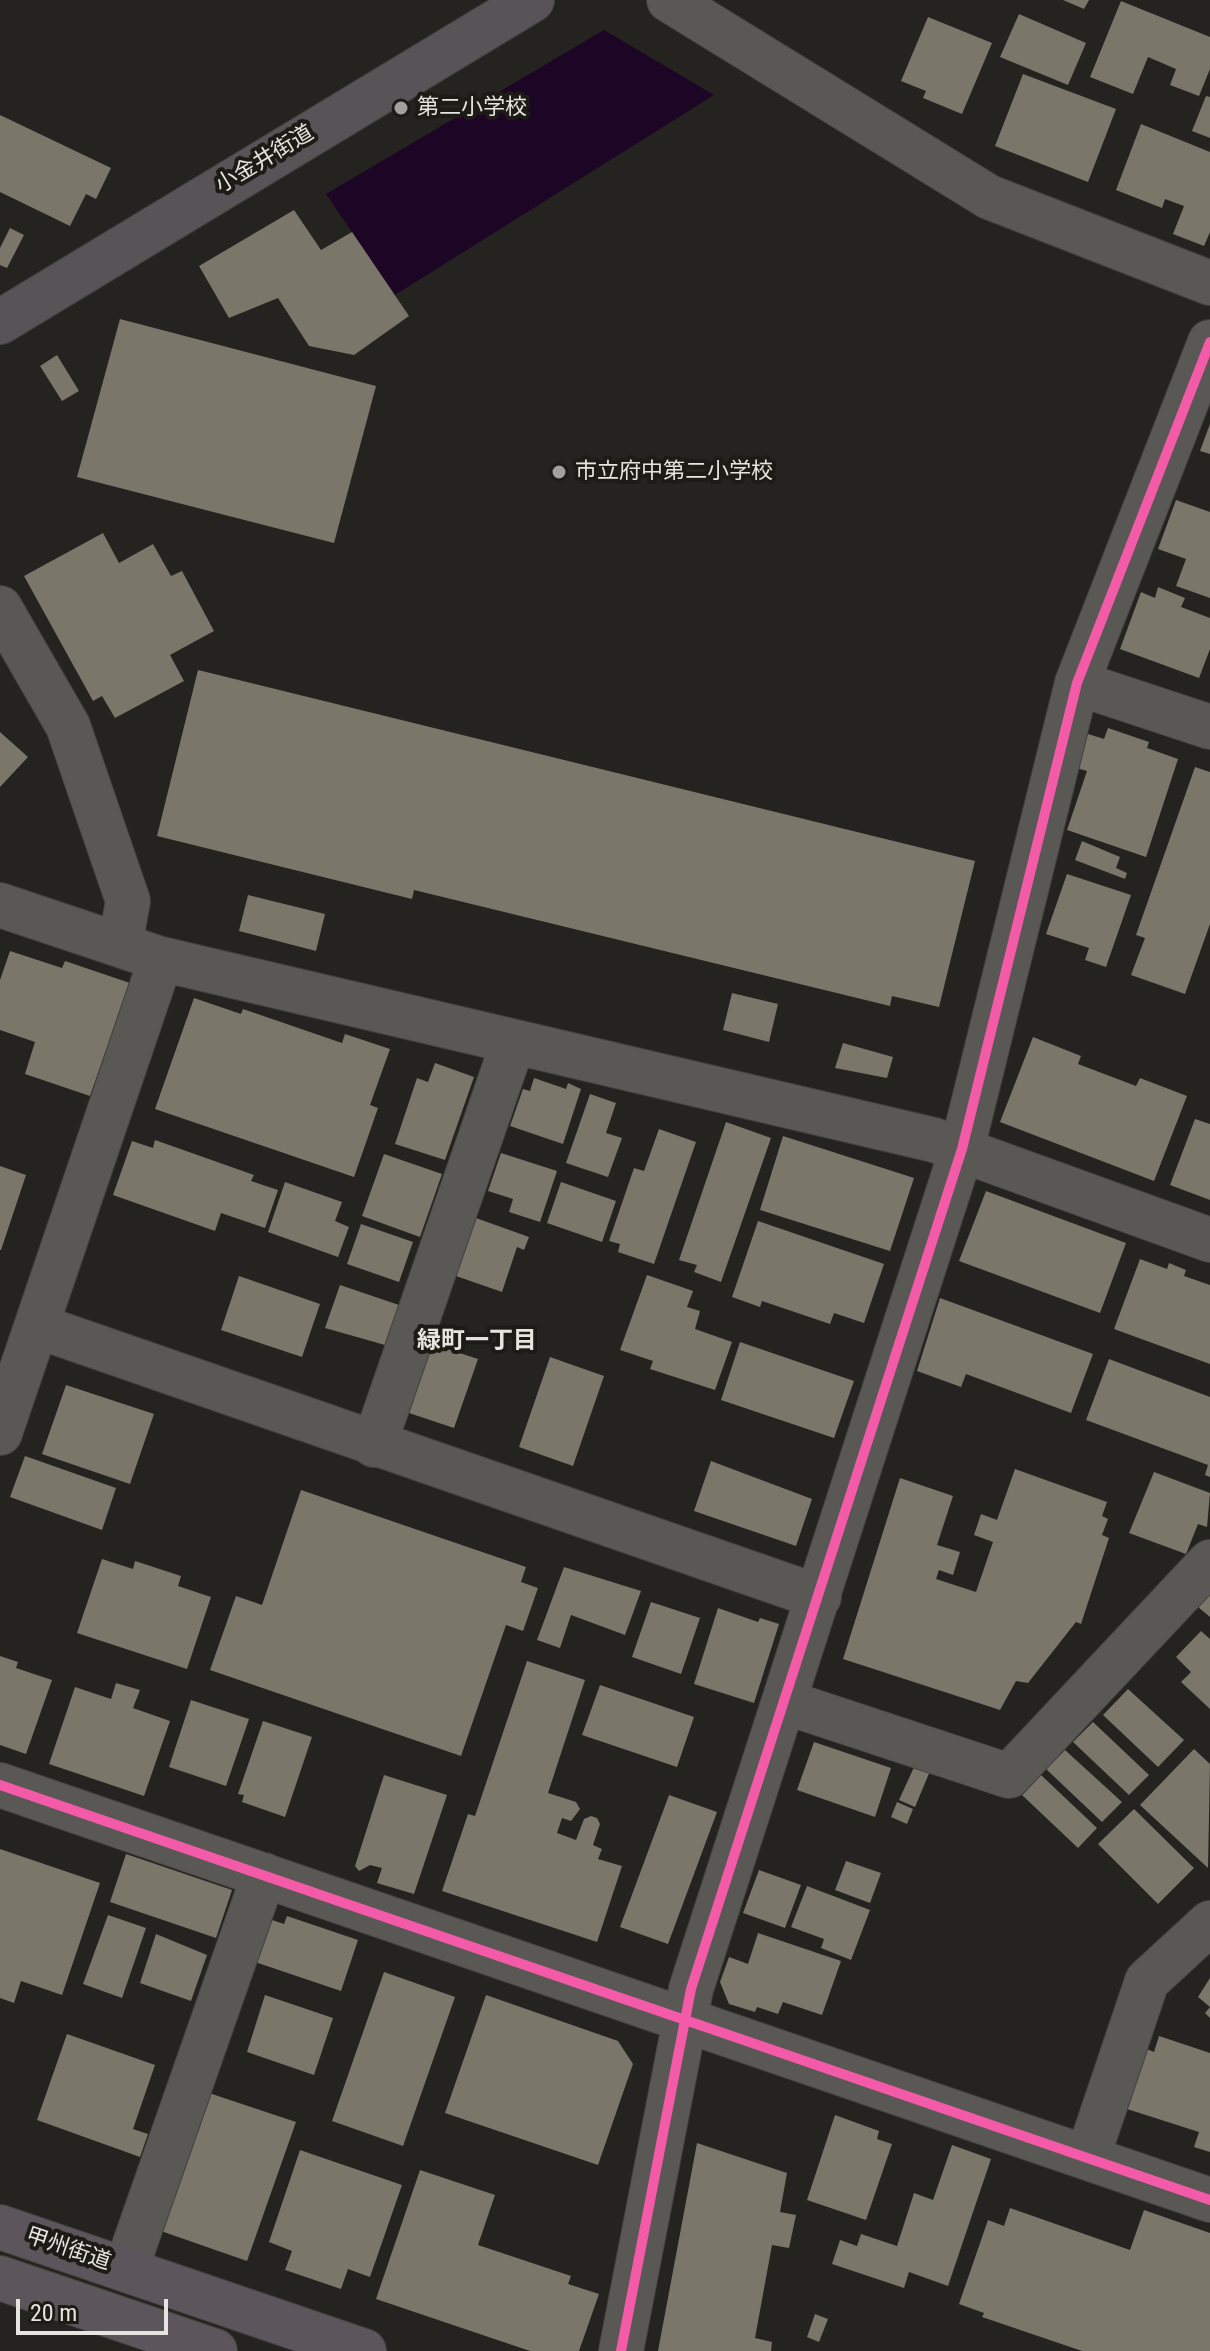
<!DOCTYPE html>
<meta charset="utf-8">
<style>
body{margin:0}
#map{position:relative;width:1210px;height:2351px;overflow:hidden;background:#252320;font-family:"Roboto Condensed",sans-serif}
canvas{display:block}
.scale{position:absolute;left:16px;top:2299px;width:152px;height:36px;box-sizing:border-box;border:4px solid #e5e4df;border-top:0;padding-left:10px;font-size:24px;line-height:28px;white-space:nowrap;color:#e5e4df;-webkit-text-stroke:6px #1d1b15;paint-order:stroke}
</style>
<div id="map">
<canvas width="1210" height="2351"></canvas>
<div class="scale">20 m</div>
</div>
<script>
const ctx = document.querySelector('canvas').getContext('2d');
ctx.lineJoin = 'round';
function fill(path, color) {
  ctx.fillStyle = color;
  ctx.fill(path, 'evenodd');
}
function toPath(rows) {
  const path = new Path2D();
  for (const r of rows) {
    path.moveTo(r[0], r[1]);
    for (let i = 2; i < r.length; i += 2) path.lineTo(r[i], r[i + 1]);
  }
  return path;
}
function strokePath(path, color, width, dash) {
  ctx.strokeStyle = color;
  ctx.lineWidth = width;
  ctx.lineCap = dash ? 'butt' : 'round';
  ctx.setLineDash(dash || []);
  ctx.stroke(path);
}
function write(font, color, halo, rows, align = 'center') {
  ctx.font = font + ' "Roboto Condensed","Noto Sans JP",sans-serif';
  ctx.lineWidth = 8;
  ctx.setLineDash([]);
  ctx.textBaseline = 'middle';
  ctx.strokeStyle = halo;
  ctx.fillStyle = color;
  for (const [text, x, y, turn = 0] of rows) {
    ctx.save();
    ctx.translate(x, y);
    ctx.rotate((+turn || 0) * Math.PI / 180);
    ctx.textAlign = isNaN(turn) ? turn : align;
    if (halo) ctx.strokeText(text, 0, 0);
    ctx.fillText(text, 0, 0);
    ctx.restore();
  }
}
const water = toPath([
 [604,30,714,95,395,295,326,194]
]);
const building = toPath([
 [1063,0,1089,0,1084,9],
 [1121,1,1210,37,1210,69,1199,96,1170,85,1176,69,1148,57,1133,94,1090,77],
 [1019,14,1086,43,1068,85,1000,57],
 [928,17,992,43,962,114,923,98,926,91,901,81],
 [1023,74,1116,109,1088,182,995,146],
 [1206,96,1210,97,1210,138,1192,131],
 [0,115,111,168,96,199,86,194,70,226,0,192],
 [1141,124,1210,152,1210,232,1204,246,1173,234,1184,206,1165,199,1162,208,1116,190],
 [294,210,321,250,352,232,409,316,354,355,309,346,278,298,229,318,199,266],
 [10,228,24,235,7,268,0,265,0,248],
 [120,319,376,386,334,543,77,477],
 [57,355,79,391,62,401,40,366],
 [1210,424,1210,454,1200,451],
 [1176,500,1210,512,1210,598,1176,586,1186,559,1158,549],
 [103,533,119,563,153,544,171,576,182,571,214,631,170,655,184,681,115,718,102,696,93,701,24,576],
 [1158,587,1185,598,1181,607,1210,618,1210,649,1199,678,1120,649,1141,592,1155,598],
 [198,670,975,861,939,1007,892,996,890,1006,414,890,412,899,157,836],
 [1108,728,1149,742,1147,748,1178,759,1146,857,1067,830,1087,771,1076,768,1088,734,1104,739],
 [0,732,28,757,0,787],
 [1195,767,1210,772,1210,924,1185,994,1131,975,1145,938,1136,935],
 [1082,841,1120,857,1116,868,1127,873,1125,879,1075,860],
 [1067,874,1131,895,1106,967,1085,960,1089,948,1046,934],
 [248,895,325,914,316,951,239,931],
 [10,951,62,968,65,961,130,983,90,1096,25,1074,35,1042,0,1030,0,980],
 [732,993,778,1004,769,1042,723,1030],
 [194,998,241,1014,243,1009,342,1043,345,1034,390,1049,370,1105,378,1108,354,1177,155,1109],
 [1033,1037,1081,1056,1078,1064,1136,1086,1140,1078,1187,1096,1154,1181,1000,1122],
 [843,1043,893,1057,887,1078,835,1068],
 [435,1063,474,1077,445,1160,395,1144,417,1078,428,1082],
 [534,1078,566,1089,568,1083,581,1089,563,1144,510,1126,523,1089,530,1091],
 [590,1094,616,1103,606,1133,622,1138,608,1177,566,1163],
 [1195,1119,1210,1124,1210,1200,1170,1185],
 [726,1122,771,1138,721,1282,694,1272,697,1265,679,1260],
 [659,1129,696,1142,654,1264,618,1252,620,1244,609,1241,634,1168,644,1171],
 [783,1136,914,1178,890,1251,760,1210],
 [155,1140,254,1175,251,1181,278,1190,265,1228,221,1213,215,1231,113,1195,132,1141,153,1148],
 [501,1153,557,1171,540,1222,509,1212,513,1199,488,1191],
 [384,1154,442,1174,420,1237,362,1216],
 [0,1166,26,1175,1,1250,0,1250],
 [285,1182,342,1202,335,1221,349,1227,338,1257,268,1232],
 [561,1182,616,1201,602,1242,547,1223],
 [986,1191,1126,1243,1100,1313,959,1261],
 [476,1218,529,1237,524,1250,517,1247,502,1292,456,1276],
 [758,1221,884,1264,864,1323,834,1313,830,1324,762,1301,760,1307,732,1297],
 [361,1224,413,1242,399,1282,347,1264],
 [1140,1259,1167,1269,1169,1263,1186,1270,1184,1276,1210,1285,1210,1364,1114,1329],
 [647,1275,693,1291,687,1307,700,1311,695,1329,732,1342,715,1390,650,1369,653,1361,620,1350],
 [239,1276,320,1304,302,1357,221,1330],
 [340,1285,399,1305,385,1345,325,1328],
 [940,1298,1093,1354,1071,1413,966,1374,961,1387,917,1371],
 [740,1342,854,1381,834,1438,721,1400],
 [432,1344,478,1359,454,1428,409,1413],
 [550,1357,604,1376,573,1466,519,1447],
 [1109,1359,1210,1397,1210,1477,1205,1475,1208,1465,1086,1420],
 [66,1385,154,1414,130,1484,42,1454],
 [25,1456,116,1488,102,1530,10,1497],
 [711,1461,812,1499,796,1546,694,1511],
 [1015,1469,1107,1502,1102,1516,1108,1519,1102,1535,1109,1538,1081,1624,1076,1622,1028,1683,1016,1681,1000,1710,843,1659,900,1478,953,1496,937,1545,960,1552,953,1575,939,1570,936,1579,976,1592,993,1542,974,1535,981,1514,997,1520],
 [1154,1472,1210,1493,1207,1527,1198,1524,1186,1554,1129,1533],
 [301,1490,526,1567,521,1582,538,1588,523,1631,506,1625,461,1756,210,1670,236,1596,262,1605],
 [102,1559,133,1569,135,1561,181,1576,178,1586,211,1597,187,1669,77,1633],
 [564,1567,641,1591,625,1635,571,1615,560,1648,537,1640],
 [1210,1593,1210,1617,1198,1607],
 [651,1602,700,1618,681,1674,632,1657],
 [718,1608,758,1622,760,1618,779,1624,754,1703,694,1684],
 [1201,1631,1210,1639,1210,1709,1181,1682,1191,1672,1176,1657],
 [0,1656,18,1662,16,1668,52,1680,26,1754,0,1745],
 [527,1661,585,1680,548,1793,576,1802,580,1809,571,1821,562,1818,557,1833,576,1840,584,1819,591,1816,597,1818,600,1824,593,1845,602,1849,598,1859,622,1866,597,1942,442,1891,468,1814,475,1816],
 [116,1683,140,1690,133,1708,170,1721,144,1796,49,1764,75,1687,111,1699],
 [600,1685,694,1717,677,1767,582,1735],
 [1128,1689,1184,1740,1158,1767,1103,1715],
 [191,1700,249,1719,226,1786,169,1767],
 [263,1721,312,1737,285,1817,242,1802,244,1795,238,1794],
 [1093,1722,1149,1775,1129,1795,1073,1742],
 [814,1742,891,1768,875,1817,797,1790],
 [1194,1749,1210,1764,1208,1868,1140,1805],
 [1065,1750,1122,1802,1102,1822,1046,1769],
 [915,1765,930,1771,915,1807,899,1800],
 [384,1775,447,1795,414,1894,377,1883,382,1868,370,1865,359,1871,355,1866],
 [1041,1775,1097,1828,1078,1848,1022,1795],
 [669,1795,717,1812,668,1944,620,1927],
 [897,1802,913,1809,907,1824,891,1817],
 [1134,1809,1194,1868,1158,1904,1098,1844],
 [0,1849,100,1883,62,1995,21,1981,14,2003,0,1998],
 [126,1854,232,1890,216,1938,110,1902],
 [846,1861,881,1873,870,1903,835,1890],
 [759,1870,801,1885,785,1928,743,1913],
 [807,1886,870,1910,851,1960,821,1948,824,1939,791,1927],
 [108,1915,146,1928,122,1998,83,1984],
 [287,1916,358,1940,341,1991,255,1962,269,1919,284,1924],
 [758,1933,841,1961,822,2015,783,2002,778,2014,757,2007,755,2012,729,2004,720,1982,729,1957,748,1964],
 [156,1934,207,1955,191,2001,140,1983],
 [384,1972,455,1997,403,2146,332,2121],
 [1210,1978,1210,2018,1205,2013,1210,2007,1198,1997],
 [265,1995,333,2018,314,2075,247,2052],
 [486,1995,618,2041,633,2064,598,2165,445,2113],
 [67,2034,155,2065,133,2129,148,2134,140,2157,37,2120],
 [1159,2036,1210,2053,1210,2152,1194,2147,1199,2132,1127,2109,1147,2049,1154,2052],
 [206,2092,296,2122,247,2261,158,2230],
 [835,2115,879,2131,877,2139,892,2144,866,2220,807,2200],
 [697,2143,787,2173,780,2212,796,2215,789,2248,772,2245,755,2338,772,2342,771,2351,658,2351],
 [952,2145,991,2159,948,2286,909,2272,904,2288,832,2264,840,2240,857,2246,861,2234,897,2246,914,2193,933,2200],
 [300,2150,402,2185,370,2277,348,2269,341,2289,285,2270,292,2251,269,2242],
 [420,2170,495,2195,478,2245,571,2276,568,2284,599,2294,579,2351,530,2351,376,2299],
 [1010,2208,1130,2250,1144,2210,1210,2233,1210,2351,1082,2351,982,2317,984,2313,959,2304,988,2220,1004,2226],
 [815,2314,828,2319,819,2342,807,2337]
]);
const minor = toPath([
 [669,0,989,197,1210,283],
 [0,608,68,726,128,901,120,945],
 [1077,683,1210,727],
 [0,905,161,959,934,1140,1210,1240],
 [37,1326,819,1597],
 [0,1433,161,959],
 [374,1445,513,1043],
 [785,1702,1009,1776,1210,1562],
 [0,1785,1210,2200],
 [1088,2156,1147,1981,1210,1923],
 [126,2269,264,1875],
 [621,2351,691,1989,962,1149,1077,683,1210,342]
]);
const primary = toPath([
 [0,322,532,0]
]);
const trunk = toPath([
 [0,2227,364,2351],
 [0,2278,215,2351]
]);
const cycleway = toPath([
 [0,1785,1210,2200],
 [621,2351,691,1989,962,1149,1077,683,1210,342]
]);
const markers = [
 [401,108,8,"#a2a09c"],
 [559,472,8,"#a2a09c"]
];
const poiNames = [
 ["第二小学校",417,108],
 ["市立府中第二小学校",575,472]
];
const streetNames = [
 ["小金井街道",265,160,-31],
 ["甲州街道",68,2250,19]
];
const neighbourhoodNames = [
 ["緑町一丁目",477,1342]
];
fill(water, '#1d0526');
fill(building, '#7b766a');
strokePath(minor, '#41403d', 46);
strokePath(primary, '#41403d', 46);
strokePath(trunk, '#41403d', 46);
strokePath(minor, '#5a5855', 44);
strokePath(primary, '#585357', 44);
strokePath(trunk, '#5c565c', 44);
strokePath(cycleway, '#f35aa7', 10);
for (const [x, y, r, color] of markers) {
  const dot = new Path2D();
  dot.arc(x, y, r, 0, 2 * Math.PI);
  ctx.fillStyle = color;
  ctx.fill(dot);
  strokePath(dot, '#1d1b15', 3);
}
write('22px', '#e5e4df', '#1d1b15', poiNames, 'left');
write('22px', '#e5e4df', '#1d1b15', streetNames);
write('bold 24px', '#e5e4df', '#1d1b15', neighbourhoodNames);
</script>
